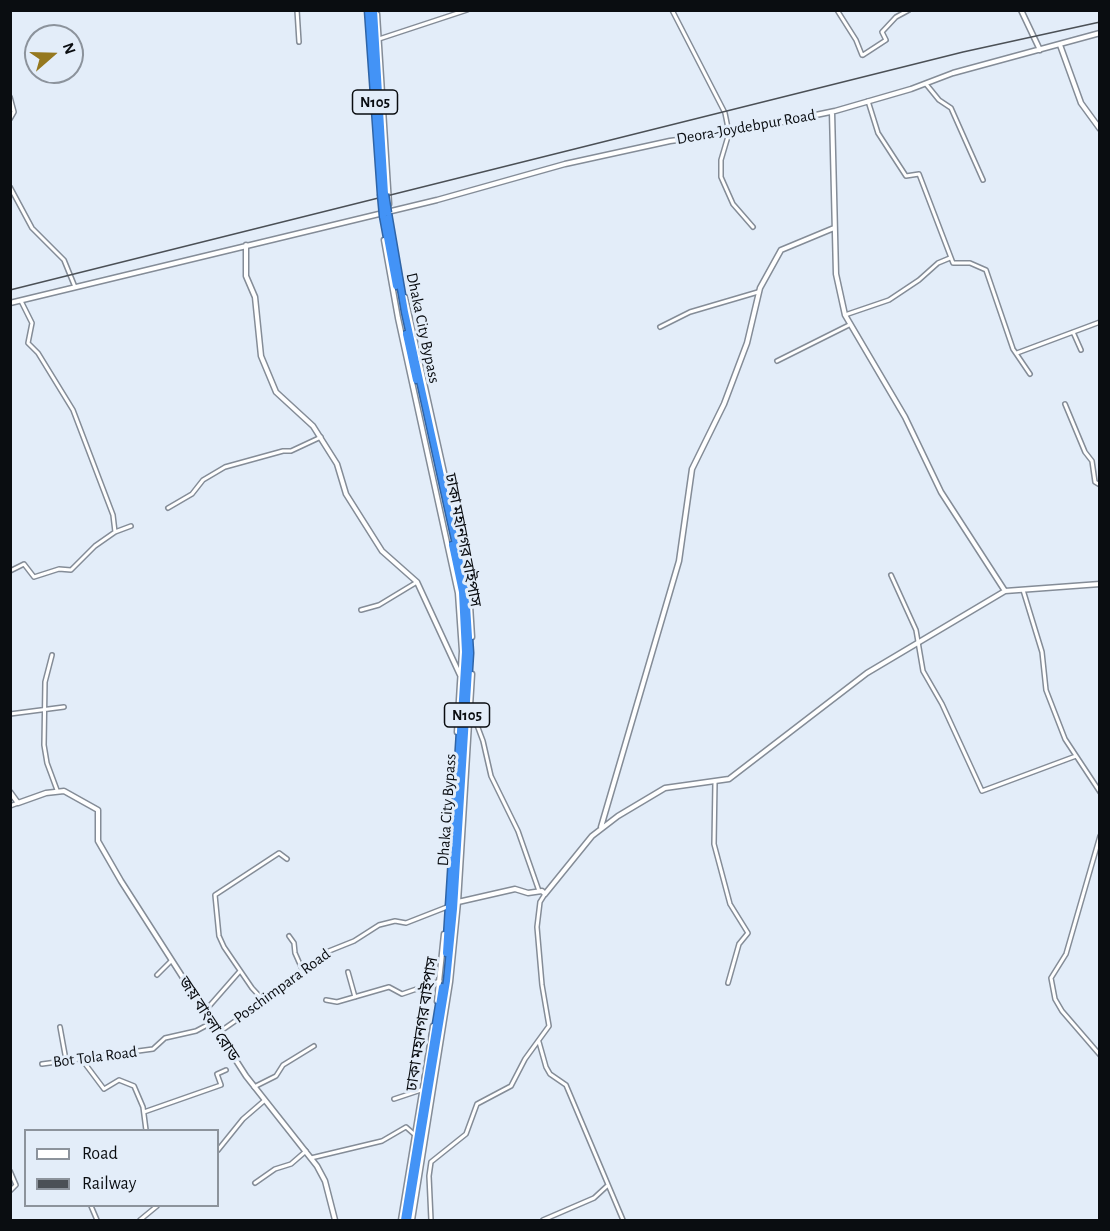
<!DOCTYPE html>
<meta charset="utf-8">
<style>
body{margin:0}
#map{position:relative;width:1110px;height:1231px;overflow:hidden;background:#e3edf9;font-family:"Alegreya Sans",sans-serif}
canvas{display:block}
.frame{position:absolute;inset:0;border:12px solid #0a0d11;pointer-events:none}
.legend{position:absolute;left:24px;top:1129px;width:195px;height:78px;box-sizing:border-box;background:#e3edf9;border:2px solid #8c939c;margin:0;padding:8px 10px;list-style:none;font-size:18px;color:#0a0d11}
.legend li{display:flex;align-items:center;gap:12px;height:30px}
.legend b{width:30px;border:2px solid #8c939c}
.north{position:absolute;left:24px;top:24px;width:60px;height:60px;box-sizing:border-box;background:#e3edf9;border:2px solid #8c939c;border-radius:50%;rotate:70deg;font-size:16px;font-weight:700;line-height:24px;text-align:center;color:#0a0d11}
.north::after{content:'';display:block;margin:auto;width:21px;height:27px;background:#95781f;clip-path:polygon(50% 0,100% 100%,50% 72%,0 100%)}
</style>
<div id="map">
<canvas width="1110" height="1231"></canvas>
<div class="frame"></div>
<ul class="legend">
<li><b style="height:8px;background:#fff"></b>Road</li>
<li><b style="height:8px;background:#4b5056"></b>Railway</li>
</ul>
<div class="north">N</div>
</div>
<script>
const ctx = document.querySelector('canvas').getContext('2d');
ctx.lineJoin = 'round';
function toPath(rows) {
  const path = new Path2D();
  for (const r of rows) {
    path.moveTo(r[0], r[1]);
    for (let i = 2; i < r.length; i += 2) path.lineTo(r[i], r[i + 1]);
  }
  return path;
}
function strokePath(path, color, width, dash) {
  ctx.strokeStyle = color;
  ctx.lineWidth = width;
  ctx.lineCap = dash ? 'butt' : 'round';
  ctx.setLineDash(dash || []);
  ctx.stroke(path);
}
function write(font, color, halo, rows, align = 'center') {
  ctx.font = font + ' "Alegreya Sans","Noto Sans Bengali",sans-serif';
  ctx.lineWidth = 6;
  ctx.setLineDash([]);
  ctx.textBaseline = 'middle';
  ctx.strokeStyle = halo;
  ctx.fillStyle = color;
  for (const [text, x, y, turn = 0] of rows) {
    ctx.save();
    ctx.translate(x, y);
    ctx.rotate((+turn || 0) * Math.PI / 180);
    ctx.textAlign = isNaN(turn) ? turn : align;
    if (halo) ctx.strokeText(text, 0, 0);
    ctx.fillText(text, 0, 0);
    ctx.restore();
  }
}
const street = toPath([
 [297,10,299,42],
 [672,10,725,113,729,133,721,160,721,177,733,204,753,227],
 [837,10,856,40,862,55],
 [379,39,467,10],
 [863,55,886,40,882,32,896,17,909,10],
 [926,84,939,100,951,108,983,180],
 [10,97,14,112,10,119],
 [868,101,878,133,906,176,919,174,953,263,970,263,986,270,1013,349,1030,374],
 [10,187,32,228,64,260,75,287],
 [21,301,32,323,28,343,38,353,73,410,113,515,115,532],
 [845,315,889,300,919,280,938,263,950,258],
 [660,327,690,312,758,292],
 [1073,332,1081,350],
 [1017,353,1100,322],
 [777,361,849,325],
 [1065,404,1085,452,1092,461,1095,482,1100,485],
 [168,508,192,494,203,480,225,467,283,451,291,451,321,437],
 [10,571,24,564,34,577,59,569,71,570,95,546,115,532,131,526],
 [891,575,916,630,923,671,942,704,982,791,1076,756],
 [1023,590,1042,652,1046,690,1065,739,1100,792],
 [361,610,379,605,417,582],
 [52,655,45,682,44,745,47,763,57,790],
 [471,709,483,741,491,776,518,831,539,891],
 [10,714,64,707],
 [715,782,714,844,730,904,748,933,739,944,728,983],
 [10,806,18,803],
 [1100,836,1066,954,1051,978,1055,999,1062,1011,1100,1055],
 [289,936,294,943,295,953,303,971],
 [348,972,355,997],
 [157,975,171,961],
 [326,1000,337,1002,389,987,402,994,440,981],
 [264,1001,252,988,224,947,219,936,215,895,279,853,287,859],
 [205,1011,240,971],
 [60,1027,66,1060],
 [218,1033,318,963,324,953,354,941,379,925,395,921,406,923,447,907],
 [539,1042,546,1067,550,1074,566,1085,623,1220],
 [83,1061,104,1089,119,1080,134,1086,143,1107,146,1130],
 [42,1064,153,1049,165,1038,196,1031,211,1023],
 [254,1087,276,1076,283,1065,314,1046],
 [394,1099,421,1090],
 [144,1112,221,1085,217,1074,226,1070],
 [218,1150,243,1119,265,1100],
 [311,1158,382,1141,406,1127,415,1135],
 [10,1171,16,1185,10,1191],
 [255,1183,275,1169,291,1164,306,1151],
 [91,1206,97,1220],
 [140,1220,157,1206],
 [431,1220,429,1176,431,1162,466,1134,477,1104,511,1086,525,1059,549,1026,542,985,537,927,540,902,545,894],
 [543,1220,594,1198,607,1186]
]);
const secondary = toPath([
 [1021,10,1040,50],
 [377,14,389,204],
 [1060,45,1081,103,1100,129],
 [832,112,836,274,845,315,905,417,941,492,1005,591],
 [384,240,398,318,458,593,462,651,457,732],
 [246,245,246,276,255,297,261,356,276,392,313,426,337,464,346,494,382,551,417,582,460,675],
 [405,297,465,567,469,589,472,637],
 [10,303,437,200,565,164,670,141,729,133,835,111,911,89,953,73,1100,33],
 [10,792,18,803,46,793,64,791,98,810,98,841,121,881,246,1076,317,1166,325,1181,335,1220],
 [601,827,679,561,692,469,724,404,747,343,760,288,781,250,834,228],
 [458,902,515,889,528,893,542,891,545,894,592,836,618,816,665,788,729,779,867,673,1005,591,1100,584],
 [437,1001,444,934],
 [401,1220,433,1026],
 [412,1220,450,982,458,902,472,674]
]);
const highway = toPath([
 [368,10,381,194],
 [374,10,385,194],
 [388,213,405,312,466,590,470,653,454,909,447,981,408,1220],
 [383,216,396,286],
 [406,334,416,380],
 [446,953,465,652,462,592,452,545],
 [404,1220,442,987]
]);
const rail = toPath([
 [10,290,963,52,1100,22]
]);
const highwayBridge = toPath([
 [381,194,383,216],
 [385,194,388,213]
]);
const shields = [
 [375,102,45],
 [467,715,45]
];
const shieldNames = [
 ["N105",375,102],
 ["N105",467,715]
];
const streetNames = [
 ["Deora-Joydebpur Road",746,127,-10],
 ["Dhaka City Bypass",423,328,78],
 ["ঢাকা মহানগর বাইপাস",463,540,79],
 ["Dhaka City Bypass",447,810,-86],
 ["Poschimpara Road",282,986,-36],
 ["জয় বাংলা রোড",209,1019,57],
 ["ঢাকা মহানগর বাইপাস",422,1024,-81],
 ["Bot Tola Road",95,1057,-7]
];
strokePath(street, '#848c97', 6);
strokePath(secondary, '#848c97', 7);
strokePath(highway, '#2f64a6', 9);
strokePath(street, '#fff', 3);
strokePath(secondary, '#fff', 4);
strokePath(highway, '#4393f6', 6);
strokePath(rail, '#4b5056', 1.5);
strokePath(highwayBridge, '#2f64a6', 9, []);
strokePath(highwayBridge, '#4393f6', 6);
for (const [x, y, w] of shields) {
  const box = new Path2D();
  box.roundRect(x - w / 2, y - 12, w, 24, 4.5);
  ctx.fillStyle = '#e3edf9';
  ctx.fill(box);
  strokePath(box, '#0a0d11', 1.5);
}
write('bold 15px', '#0a0d11', null, shieldNames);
write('16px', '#0a0d11', '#e3edf9', streetNames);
</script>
